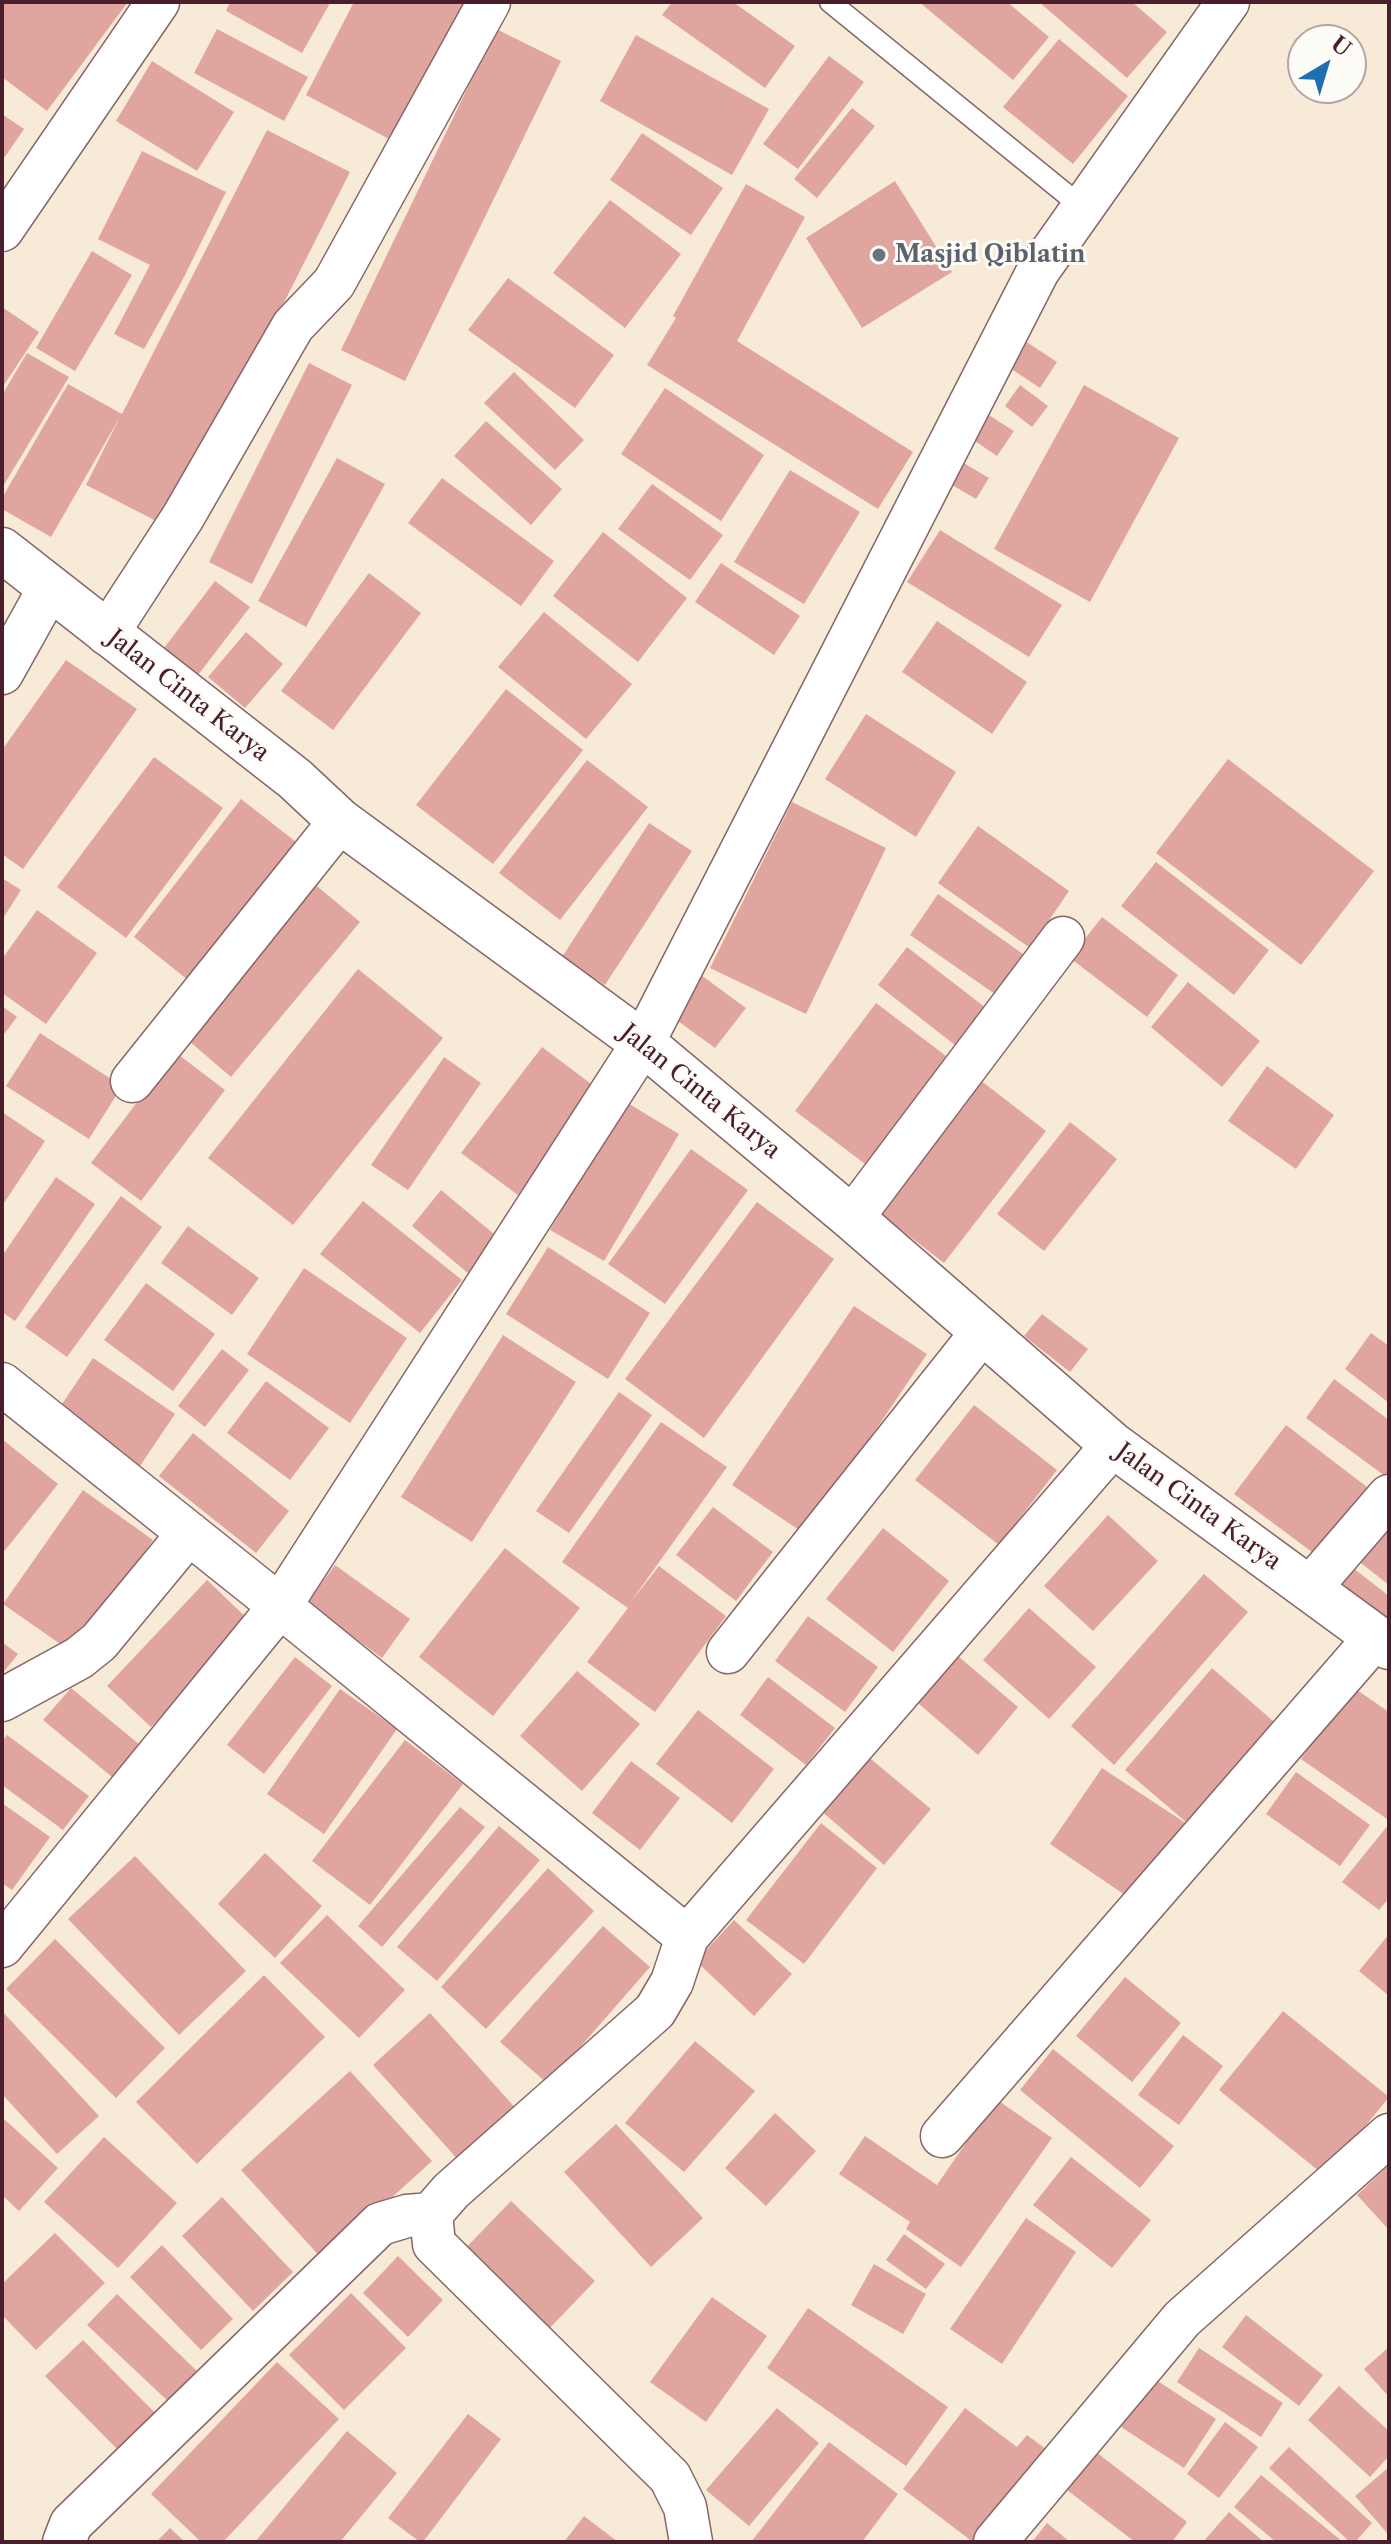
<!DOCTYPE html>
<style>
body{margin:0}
#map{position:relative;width:1391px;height:2544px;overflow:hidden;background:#f7ebd8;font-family:"Libre Caslon Text",serif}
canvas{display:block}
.frame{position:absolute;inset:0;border:4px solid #4a1f2b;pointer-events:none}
.north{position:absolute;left:1287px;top:24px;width:80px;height:80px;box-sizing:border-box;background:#fdfcf7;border:2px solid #b5a4a5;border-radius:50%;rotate:38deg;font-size:22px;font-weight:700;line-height:32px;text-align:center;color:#4a1f2b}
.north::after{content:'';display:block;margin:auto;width:28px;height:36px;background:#1f6fb2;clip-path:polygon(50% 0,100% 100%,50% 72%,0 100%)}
</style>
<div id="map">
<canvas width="1391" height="2544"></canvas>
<div class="frame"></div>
<div class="north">U</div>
</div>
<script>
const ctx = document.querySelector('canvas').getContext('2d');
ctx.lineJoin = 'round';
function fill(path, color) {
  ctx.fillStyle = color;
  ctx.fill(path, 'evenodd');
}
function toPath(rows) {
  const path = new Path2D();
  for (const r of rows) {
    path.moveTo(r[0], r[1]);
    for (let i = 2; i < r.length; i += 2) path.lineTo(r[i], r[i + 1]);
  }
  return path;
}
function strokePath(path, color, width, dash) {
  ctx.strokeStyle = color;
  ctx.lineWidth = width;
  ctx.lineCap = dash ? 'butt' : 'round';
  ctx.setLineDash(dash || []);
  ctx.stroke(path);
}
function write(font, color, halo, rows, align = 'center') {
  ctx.font = font + ' "Libre Caslon Text",serif';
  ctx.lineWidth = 6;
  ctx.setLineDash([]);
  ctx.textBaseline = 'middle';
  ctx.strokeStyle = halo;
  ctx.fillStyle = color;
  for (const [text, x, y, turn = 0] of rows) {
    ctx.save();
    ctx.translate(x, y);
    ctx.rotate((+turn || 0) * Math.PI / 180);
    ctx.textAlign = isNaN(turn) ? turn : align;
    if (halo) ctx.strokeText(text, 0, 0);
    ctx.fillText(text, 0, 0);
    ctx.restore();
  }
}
const building = toPath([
 [2,2,128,2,47,111,2,77],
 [230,2,328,2,330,3,302,53,226,11],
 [354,2,483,2,406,148,306,95],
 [672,2,733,2,795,46,765,88,662,15],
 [919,2,1007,2,1049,37,1013,80],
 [1039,2,1132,2,1167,32,1127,78],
 [217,29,308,77,284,121,194,73],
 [496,29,561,61,405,381,341,350],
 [636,35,769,109,732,175,600,101],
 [1059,39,1128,96,1073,164,1003,107],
 [829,56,864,82,798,169,763,144],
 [152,61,234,112,197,171,116,121],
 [852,108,875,126,817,198,794,179],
 [2,114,24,129,2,161],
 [267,130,350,172,170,528,86,485,120,417,51,537,2,509,2,498,68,384,122,414],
 [642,133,723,188,691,235,610,180],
 [142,151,226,192,182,281,144,349,114,334,150,265,98,239],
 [895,181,952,272,862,328,806,238],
 [746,184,805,217,737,341,913,452,878,509,647,365,676,318,673,316],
 [610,200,681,254,625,328,553,273],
 [92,251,132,275,75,371,36,348],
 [508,278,614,355,575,408,468,330],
 [2,307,39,332,2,388],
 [1022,339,1057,362,1040,388,1004,364],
 [27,353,69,377,2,488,2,395],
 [309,363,352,385,252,584,209,562],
 [514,372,584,440,555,470,484,403],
 [1020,385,1048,406,1032,427,1005,406],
 [1084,385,1179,438,1090,602,994,549],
 [665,388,764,455,721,521,621,454],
 [984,412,1014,431,997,456,969,437],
 [486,421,562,489,531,525,454,456],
 [337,458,385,484,306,627,258,601],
 [962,462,989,478,976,499,949,483],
 [790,470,860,512,804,604,734,562],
 [442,478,554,561,521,606,408,523],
 [652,484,723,535,690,580,618,529],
 [940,530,1062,605,1029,657,907,582],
 [603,532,687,598,638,662,553,596],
 [721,563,800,616,774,655,695,602],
 [369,573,421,613,333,730,281,691],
 [215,581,250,607,195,679,161,652],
 [544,612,632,684,586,739,498,667],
 [937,621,1027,682,992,734,902,672],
 [246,632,283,664,245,708,208,677],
 [66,660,137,709,23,869,2,854,2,750],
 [506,689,583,750,493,864,416,805],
 [866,714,956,772,916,837,825,779],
 [154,757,223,808,126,938,57,887],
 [1228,759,1374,871,1301,965,1156,853],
 [587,760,648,807,560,920,499,873],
 [241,799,305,849,198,988,134,937],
 [792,802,886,848,806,1014,710,968],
 [649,823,692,851,605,985,562,957],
 [978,826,1069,891,1030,948,938,883],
 [1156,862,1269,950,1234,995,1121,906],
 [2,878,21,890,2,920],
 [311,881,360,922,231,1077,182,1035],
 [938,894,1033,961,1005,1001,910,935],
 [37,910,97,953,46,1024,2,993,2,959],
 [1102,917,1178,975,1147,1017,1070,958],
 [907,947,990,1011,960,1049,878,985],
 [358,969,443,1038,293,1225,208,1158],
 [701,975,746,1008,715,1048,671,1016],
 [1188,982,1260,1041,1222,1087,1151,1027],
 [876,1003,958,1065,877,1173,795,1111],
 [2,1006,17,1017,2,1037],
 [40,1033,122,1086,89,1139,6,1086],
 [542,1047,598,1089,518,1195,461,1153],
 [175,1052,225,1090,141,1201,91,1163],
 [444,1057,481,1083,408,1190,371,1165],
 [1267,1066,1334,1115,1296,1169,1228,1121],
 [975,1076,1046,1131,944,1263,873,1208],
 [626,1102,679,1134,604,1261,550,1230],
 [2,1112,45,1141,2,1206],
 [1070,1122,1117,1159,1044,1251,997,1214],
 [691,1149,748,1190,665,1304,608,1264],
 [56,1177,95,1204,15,1321,2,1312,2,1256],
 [441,1190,500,1239,470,1275,412,1226],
 [121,1196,162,1227,67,1357,25,1327],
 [363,1201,462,1280,420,1333,320,1254],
 [757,1202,834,1259,704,1438,625,1379],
 [188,1226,259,1278,232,1315,161,1263],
 [548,1247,650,1313,608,1379,506,1314],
 [304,1268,407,1338,350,1423,247,1354],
 [146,1283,215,1334,173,1391,104,1340],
 [854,1306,927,1354,805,1534,732,1485],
 [1042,1314,1088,1349,1070,1372,1024,1336],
 [1371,1333,1389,1346,1389,1403,1345,1369],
 [503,1335,576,1382,472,1542,401,1497],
 [222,1349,249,1370,205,1427,178,1406],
 [93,1358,175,1414,140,1466,58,1410],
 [1334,1379,1389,1420,1389,1479,1306,1418],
 [266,1381,329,1428,290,1480,227,1433],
 [619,1392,652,1415,569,1533,536,1511],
 [974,1405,1057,1470,999,1545,915,1480],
 [661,1422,727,1467,630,1603,659,1566,726,1616,655,1712,587,1662,628,1608,562,1562],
 [1286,1425,1367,1487,1316,1555,1234,1494],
 [193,1433,289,1511,256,1553,159,1476],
 [2,1439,58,1484,2,1554],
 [83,1490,153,1540,73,1653,3,1604],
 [713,1507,773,1552,736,1601,676,1555],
 [1108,1515,1158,1561,1093,1631,1044,1586],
 [1389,1519,1389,1585,1357,1560],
 [883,1528,949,1581,893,1652,826,1599],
 [505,1548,580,1608,493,1716,419,1657],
 [335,1565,410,1619,382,1658,307,1603],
 [1353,1568,1389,1596,1389,1619,1341,1583],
 [1204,1574,1248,1612,1114,1765,1071,1726],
 [207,1580,251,1622,151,1727,107,1686],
 [1029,1608,1096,1667,1049,1719,983,1660],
 [808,1616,878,1667,845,1712,775,1661],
 [2,1642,18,1654,2,1674],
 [958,1656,1018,1707,978,1755,918,1703],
 [295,1657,332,1686,264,1774,227,1745],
 [1212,1668,1280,1727,1193,1828,1125,1770],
 [577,1671,640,1724,582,1791,520,1736],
 [768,1677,835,1728,806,1765,740,1715],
 [1351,1686,1389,1712,1387,1819,1301,1759],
 [71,1688,151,1754,123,1786,43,1720],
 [340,1689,397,1729,324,1834,267,1794],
 [698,1710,774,1769,732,1823,656,1764],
 [7,1735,89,1796,63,1830,2,1785,2,1742],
 [405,1740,463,1784,370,1905,312,1861],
 [866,1755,931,1809,884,1865,820,1810],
 [631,1761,680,1798,640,1850,592,1813],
 [1102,1768,1193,1828,1141,1906,1050,1844],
 [1296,1772,1370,1825,1340,1866,1266,1814],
 [2,1803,50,1837,12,1890,2,1883],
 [460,1807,485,1827,382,1947,358,1926],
 [821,1823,877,1868,804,1964,746,1920],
 [1389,1824,1389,1898,1379,1910,1342,1882],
 [499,1826,540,1860,437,1981,397,1947],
 [265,1853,322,1906,275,1958,218,1904],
 [135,1856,246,1971,179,2035,68,1919],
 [548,1868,594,1911,486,2029,441,1987],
 [327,1915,405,1990,359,2038,280,1963],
 [734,1920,792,1974,754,2016,696,1961],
 [603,1926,650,1967,548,2084,500,2042],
 [1389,1934,1389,1996,1359,1971],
 [55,1939,165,2048,116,2098,6,1989],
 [264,1975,325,2037,197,2164,136,2102],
 [1125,1977,1181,2023,1132,2082,1076,2036],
 [2,2011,99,2116,57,2154,2,2094],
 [1283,2011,1389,2097,1325,2176,1219,2090],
 [430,2013,519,2112,461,2163,373,2065],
 [1183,2035,1223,2066,1179,2125,1138,2095],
 [695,2041,755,2091,684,2172,625,2123],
 [1053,2049,1174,2146,1140,2188,1020,2090],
 [350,2071,432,2161,323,2260,241,2170],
 [996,2099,1052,2138,961,2267,906,2229,910,2222,839,2174,865,2136,937,2185],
 [775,2113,816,2151,766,2206,725,2168],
 [4,2119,58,2168,19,2211,2,2195,2,2121],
 [616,2124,703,2218,651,2267,564,2172],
 [104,2137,177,2203,118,2268,44,2202],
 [1071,2157,1151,2220,1112,2268,1033,2205],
 [1389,2165,1389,2230,1357,2195],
 [222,2197,293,2272,253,2311,182,2236],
 [511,2201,595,2281,544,2334,460,2254],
 [1026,2218,1076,2252,1002,2364,950,2329],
 [55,2233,105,2283,36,2350,2,2315,2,2284],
 [904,2234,945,2264,926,2289,886,2260],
 [162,2245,233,2319,201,2350,130,2277],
 [398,2256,443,2300,408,2337,363,2293],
 [874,2264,926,2294,903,2334,851,2305],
 [351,2293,406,2348,344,2410,289,2355],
 [117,2294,200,2374,171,2404,87,2325],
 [712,2297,767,2336,706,2422,650,2382],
 [808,2308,948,2407,906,2466,767,2368],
 [1246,2315,1323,2375,1299,2406,1222,2347],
 [83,2340,160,2418,122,2454,45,2376],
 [1389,2347,1389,2397,1364,2369],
 [1199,2348,1283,2403,1261,2437,1177,2382],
 [277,2362,339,2419,223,2542,201,2542,151,2494],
 [1153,2378,1216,2419,1184,2468,1121,2427],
 [1339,2386,1389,2431,1389,2456,1370,2477,1308,2420],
 [777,2408,819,2443,749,2526,706,2490],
 [965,2408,1017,2447,1027,2435,1055,2456,990,2542,973,2542,903,2489],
 [468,2414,501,2439,423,2542,420,2542,388,2518],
 [1225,2422,1258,2447,1219,2498,1187,2474],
 [347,2431,397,2473,340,2542,255,2542],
 [829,2442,898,2494,862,2542,751,2542],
 [1289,2447,1372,2523,1355,2542,1350,2542,1269,2468],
 [1092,2449,1187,2522,1172,2542,1135,2542,1063,2487],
 [1389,2467,1389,2531,1387,2533,1355,2496],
 [1261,2475,1343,2542,1276,2542,1234,2507],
 [1229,2512,1264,2542,1203,2542],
 [584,2516,618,2542,564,2542],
 [1047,2523,1070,2542,1032,2542],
 [170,2528,185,2542,156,2542]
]);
const lane = toPath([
 [830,2,1082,207]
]);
const street = toPath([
 [2,230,158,2],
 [107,634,183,517,293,326,334,283,489,2],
 [2,673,50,587],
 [132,1081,340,821],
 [852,1218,1063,938],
 [2,1384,280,1606,687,1937],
 [1309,1589,1389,1496],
 [728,1652,983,1331],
 [2,1700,79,1658,99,1642,189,1533],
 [2,1946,280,1606,643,1043,1038,271,1228,2],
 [942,2136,1375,1638],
 [431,2214,434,2244,670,2477,685,2507,691,2542],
 [64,2542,71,2524,380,2224,407,2216,431,2214,451,2191,655,2011,672,1982,687,1937,1113,1445],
 [995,2542,1182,2319,1389,2135]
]);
const secondary = toPath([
 [2,550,295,779,340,821,643,1043,852,1218,1113,1445,1389,1647]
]);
const markers = [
 [879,255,8,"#6b7280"]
];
const worshipNames = [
 ["Masjid Qiblatin",895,255]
];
const streetNames = [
 ["Jalan Cinta Karya",188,696,38],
 ["Jalan Cinta Karya",700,1092,39],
 ["Jalan Cinta Karya",1198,1507,36]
];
fill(building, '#e1a59f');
strokePath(lane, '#876668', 23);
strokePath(street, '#876668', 45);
strokePath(secondary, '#876668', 47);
strokePath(lane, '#fff', 20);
strokePath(street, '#fff', 42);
strokePath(secondary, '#fff', 44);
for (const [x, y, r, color] of markers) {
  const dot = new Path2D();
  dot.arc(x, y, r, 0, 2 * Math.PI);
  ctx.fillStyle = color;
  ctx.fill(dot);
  strokePath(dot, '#fdfcf7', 3);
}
write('bold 24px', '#5b616d', '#fdfcf7', worshipNames, 'left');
write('24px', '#4a1f2b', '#fdfcf7', streetNames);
</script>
